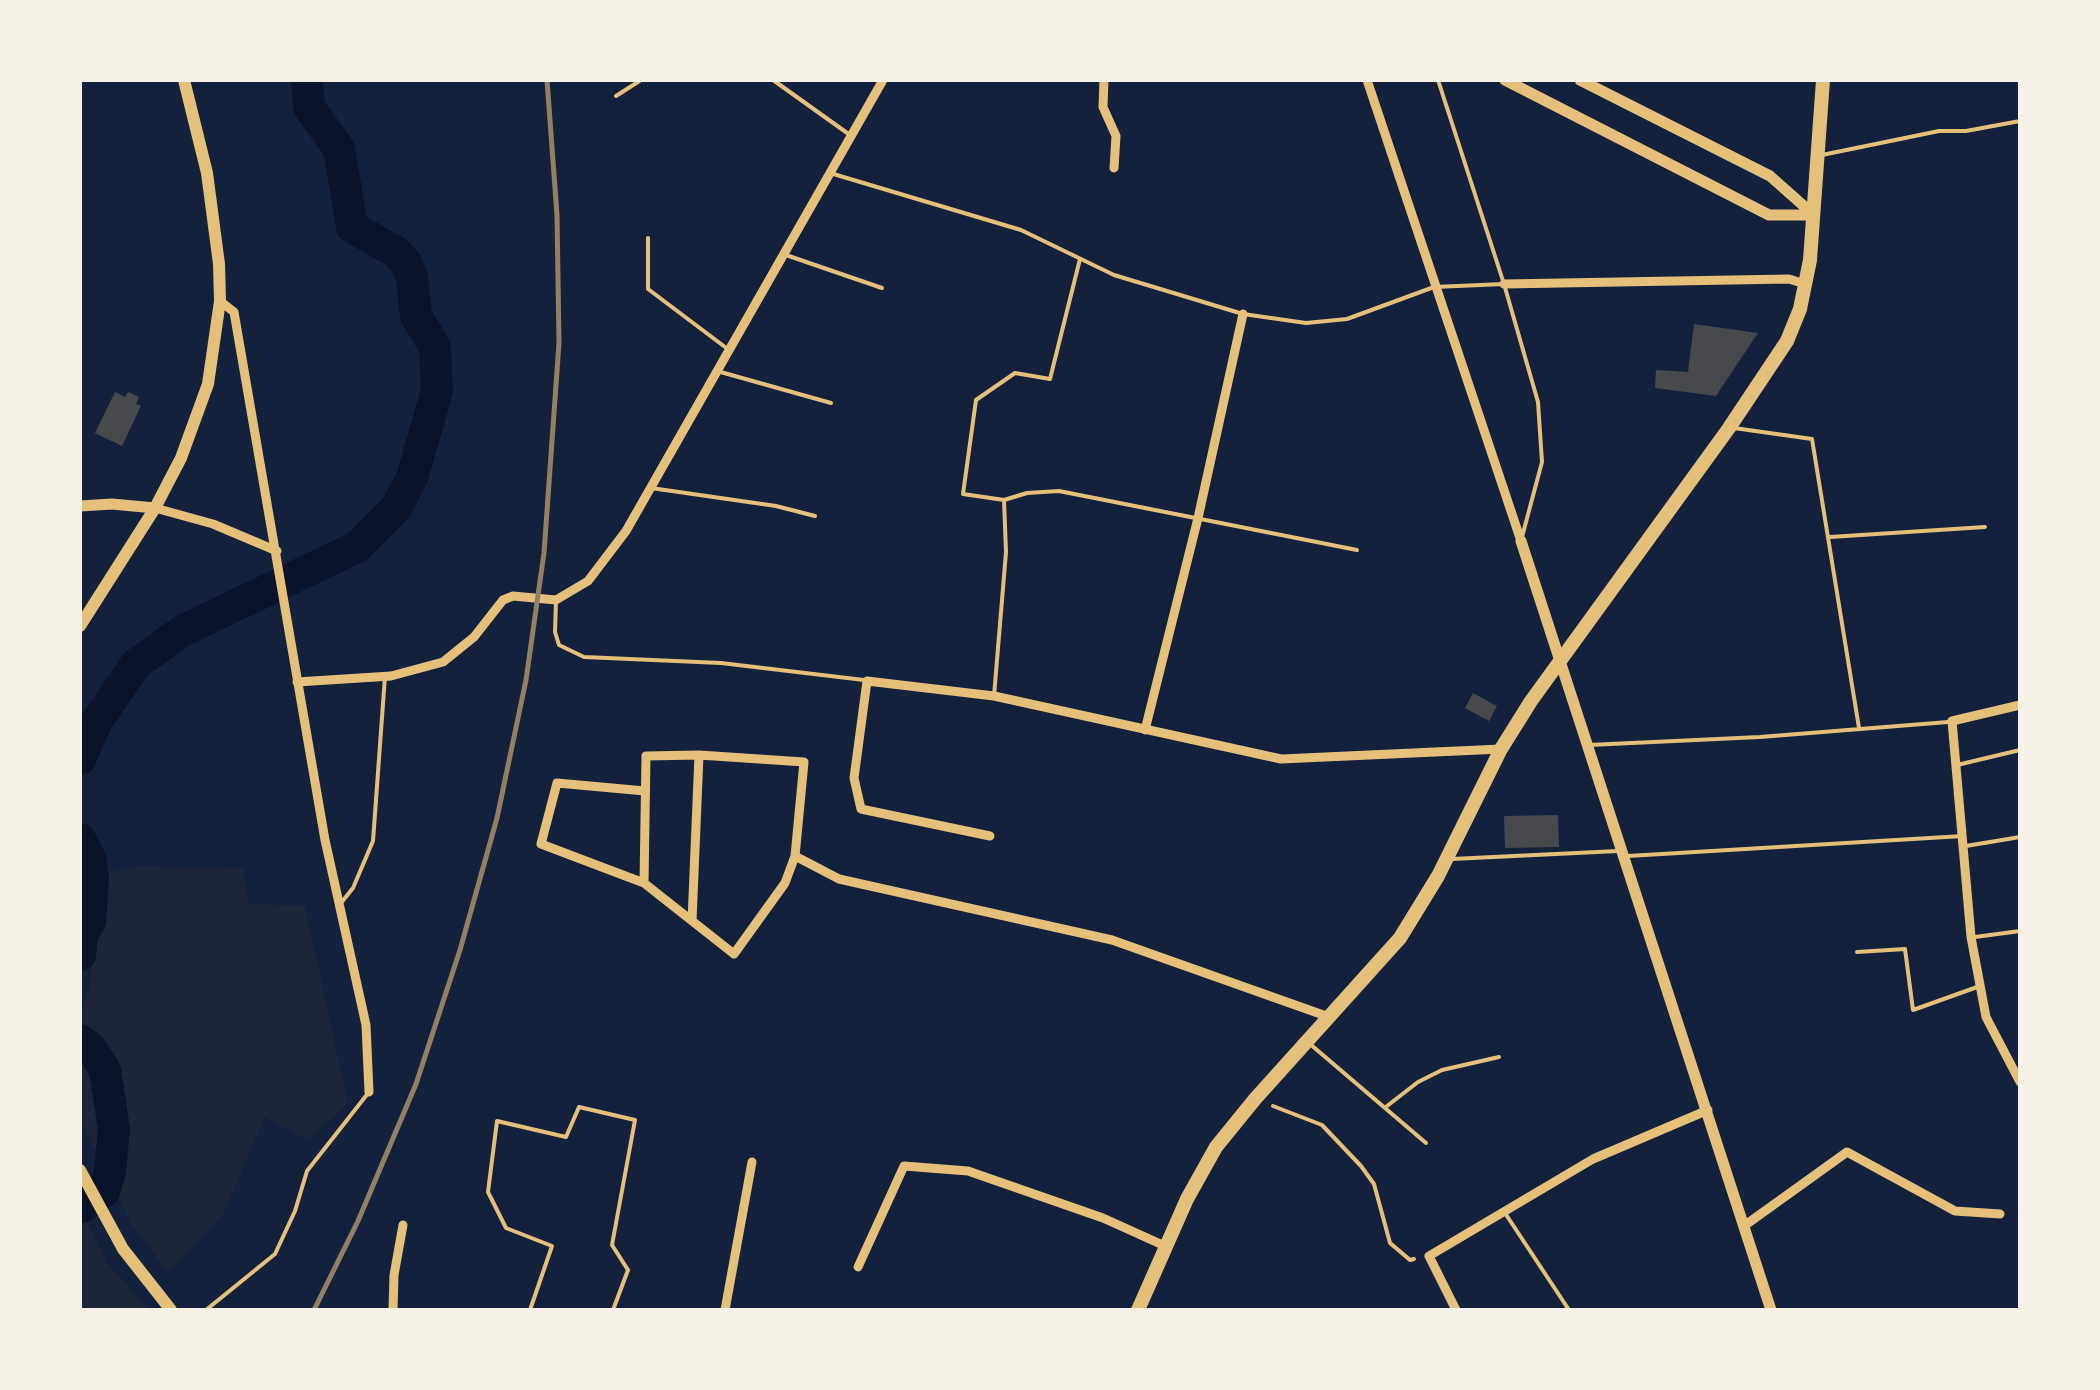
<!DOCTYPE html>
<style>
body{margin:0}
#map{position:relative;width:2100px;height:1390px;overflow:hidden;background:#14213d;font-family:"Sofia Sans Condensed",sans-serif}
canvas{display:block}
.frame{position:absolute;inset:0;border:82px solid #f6f1e7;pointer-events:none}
</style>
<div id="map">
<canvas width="2100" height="1390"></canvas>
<div class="frame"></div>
</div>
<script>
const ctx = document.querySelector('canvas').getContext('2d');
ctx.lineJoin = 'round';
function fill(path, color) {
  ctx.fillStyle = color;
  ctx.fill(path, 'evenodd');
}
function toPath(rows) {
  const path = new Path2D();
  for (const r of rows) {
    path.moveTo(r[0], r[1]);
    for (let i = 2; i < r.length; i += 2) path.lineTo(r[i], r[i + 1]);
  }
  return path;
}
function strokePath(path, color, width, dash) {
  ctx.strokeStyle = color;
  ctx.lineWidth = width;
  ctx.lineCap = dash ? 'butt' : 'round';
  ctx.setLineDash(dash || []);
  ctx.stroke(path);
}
const green = toPath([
 [133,866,243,868,249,904,305,906,348,1103,308,1141,265,1117,223,1215,169,1273,132,1226,80,1118,80,1022,90,984,98,876],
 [80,1208,109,1265,150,1310,80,1310]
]);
const river = toPath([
 [80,759,97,721,136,664,184,630,357,547,396,508,412,478,437,391,435,347,416,316,412,278,406,263,396,252,352,227,339,149,309,107,307,80],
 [80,839,90,858,93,878,90,922,82,934,80,955],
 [80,1040,91,1048,105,1070,114,1129,110,1172,104,1192,80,1208]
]);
const building = toPath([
 [1694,324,1758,333,1716,396,1655,388,1656,370,1688,372],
 [115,392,125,397,128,392,139,397,136,404,141,406,122,446,95,433],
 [1473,693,1497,706,1489,721,1465,708],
 [1558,815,1559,847,1505,848,1504,816]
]);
const path = toPath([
 [1273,1106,1322,1125,1361,1166,1374,1184,1390,1243,1410,1260,1414,1259]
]);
const service = toPath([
 [773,80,850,135],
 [1438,80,1504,284,1538,402,1542,462,1522,537],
 [616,96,641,80],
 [1822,155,1939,131,1966,131,2020,121],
 [830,173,1021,230,1114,275,1243,314,1306,323,1347,319,1434,287,1504,284],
 [648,238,648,289,729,350],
 [783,254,882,288],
 [717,371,831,403],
 [1734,428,1812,439,1859,728],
 [651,488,776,506,815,516],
 [1004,500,1027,493,1059,491,1357,550],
 [1830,537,1985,527],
 [556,600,555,632,559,645,584,657,721,663,864,680],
 [994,696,1006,552,1004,500,963,494,976,400,1015,373,1050,379,1080,259],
 [1589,745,1760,737,1948,722],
 [1957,765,2020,750],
 [1966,846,2020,837],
 [1628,856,1963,836],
 [1452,859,1618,851],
 [341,903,353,888,373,841,385,676],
 [1975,937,2020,931],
 [1857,952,1905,949,1913,1010,1980,986],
 [1310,1044,1426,1143],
 [1387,1106,1418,1082,1442,1070,1499,1057],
 [1505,1213,1569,1310],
 [206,1310,275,1254,295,1211,307,1171,369,1092],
 [530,1310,552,1246,506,1228,488,1192,497,1121,566,1137,579,1107,635,1120,612,1245,628,1270,613,1310]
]);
const minor = toPath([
 [1104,80,1103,107,1116,136,1114,168],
 [1367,80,1521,541],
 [1504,284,1789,279,1805,284],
 [220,301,234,312,325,840,366,1025,369,1092],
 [155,508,213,524,277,551],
 [297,682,391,676,443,662,474,637,503,600,513,596,556,600,588,581,626,531,883,80],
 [2020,705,1952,721,1971,937,1986,1017,2020,1082],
 [1145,730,1198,518,1243,314],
 [990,836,861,809,854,778,867,681,994,696,1281,759,1501,749],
 [795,856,785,883,734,954,644,883,646,756,699,755,804,762,795,856,839,879,1112,940,1329,1017],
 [644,883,541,844,557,783,645,791],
 [692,921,699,755],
 [1744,1226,1847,1152,1955,1211,2000,1214],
 [858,1267,904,1166,968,1171,1103,1218,1165,1246],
 [393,1310,394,1275,403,1225],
 [725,1310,752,1162],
 [1456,1310,1429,1256,1593,1159,1708,1110]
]);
const tertiary = toPath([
 [1505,80,1769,215,1814,215],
 [1580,80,1770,176,1814,215],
 [80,506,112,504,155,508],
 [1521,541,1771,1310]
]);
const secondary = toPath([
 [80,626,155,508,181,458,208,384,220,301,219,264,207,173,184,80],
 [80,1170,123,1249,171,1310]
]);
const trunk = toPath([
 [1138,1310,1187,1199,1216,1147,1255,1099,1400,938,1438,876,1501,749,1531,701,1729,428,1787,341,1800,309,1810,260,1823,80]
]);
const rail = toPath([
 [314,1310,358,1221,416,1084,460,950,497,818,526,680,544,553,559,343,557,215,547,80]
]);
fill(green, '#1d2539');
strokePath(river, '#0b132b', 32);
fill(building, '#48494c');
strokePath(path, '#e5c07b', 4);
strokePath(service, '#e5c07b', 4);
strokePath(minor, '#e5c07b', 9);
strokePath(tertiary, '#e5c07b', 11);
strokePath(secondary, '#e5c07b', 12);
strokePath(trunk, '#e5c07b', 14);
strokePath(rail, '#918062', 5);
</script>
